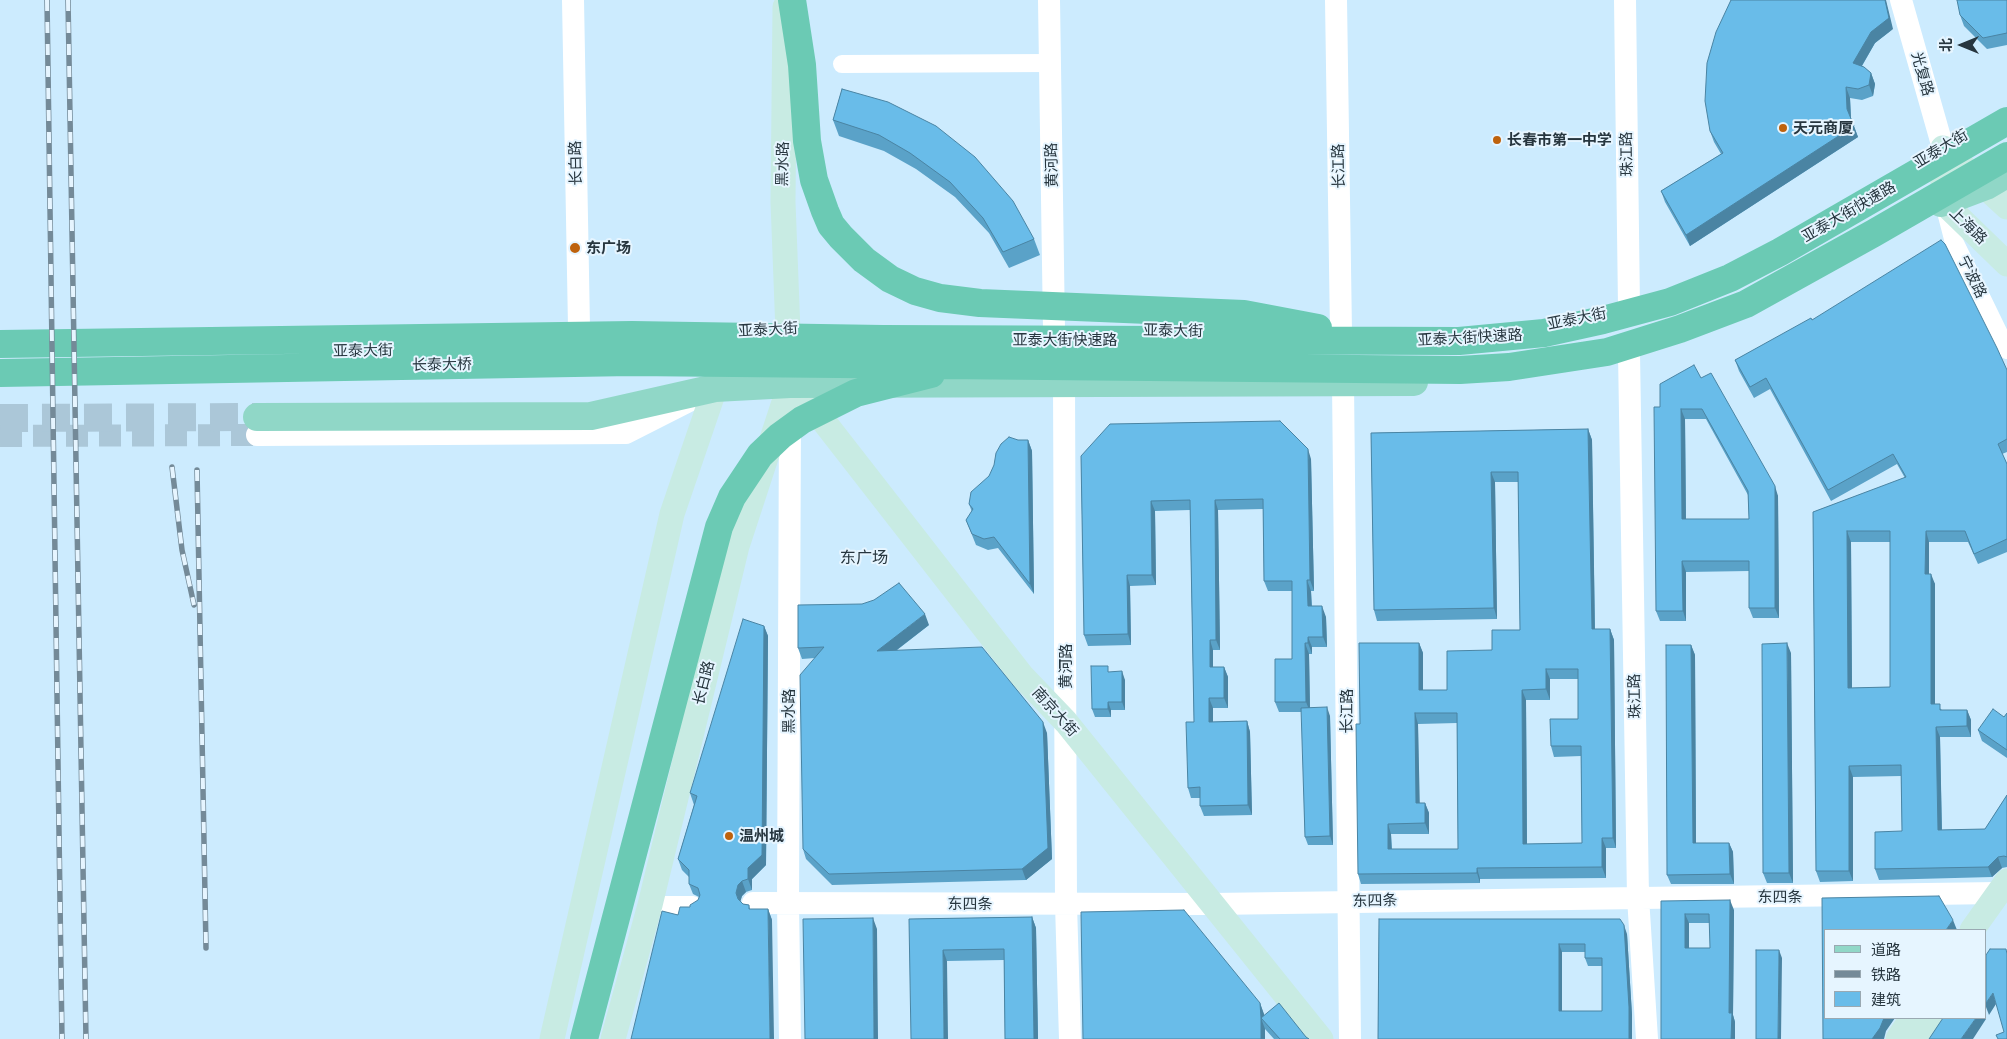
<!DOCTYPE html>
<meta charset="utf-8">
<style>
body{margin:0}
#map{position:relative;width:2007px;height:1039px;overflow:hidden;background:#ccebfe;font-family:"Alegreya Sans","Noto Sans SC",sans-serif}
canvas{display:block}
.legend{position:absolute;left:1824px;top:929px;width:162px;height:90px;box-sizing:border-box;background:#e6f5ff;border:1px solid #9aa9b2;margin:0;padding:6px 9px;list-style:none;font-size:15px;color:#27363f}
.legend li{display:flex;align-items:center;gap:10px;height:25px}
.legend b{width:25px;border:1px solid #9aa9b2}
.north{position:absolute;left:1937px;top:20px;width:50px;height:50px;-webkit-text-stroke:4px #e6f5ff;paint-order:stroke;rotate:270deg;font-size:14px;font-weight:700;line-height:20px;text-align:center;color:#27363f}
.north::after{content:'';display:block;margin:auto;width:18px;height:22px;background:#27363f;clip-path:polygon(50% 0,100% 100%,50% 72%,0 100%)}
</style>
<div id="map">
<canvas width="2007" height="1039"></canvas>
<ul class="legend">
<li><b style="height:6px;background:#90d7c7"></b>道路</li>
<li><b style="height:6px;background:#748a98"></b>铁路</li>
<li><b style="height:14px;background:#69bce9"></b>建筑</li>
</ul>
<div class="north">北</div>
</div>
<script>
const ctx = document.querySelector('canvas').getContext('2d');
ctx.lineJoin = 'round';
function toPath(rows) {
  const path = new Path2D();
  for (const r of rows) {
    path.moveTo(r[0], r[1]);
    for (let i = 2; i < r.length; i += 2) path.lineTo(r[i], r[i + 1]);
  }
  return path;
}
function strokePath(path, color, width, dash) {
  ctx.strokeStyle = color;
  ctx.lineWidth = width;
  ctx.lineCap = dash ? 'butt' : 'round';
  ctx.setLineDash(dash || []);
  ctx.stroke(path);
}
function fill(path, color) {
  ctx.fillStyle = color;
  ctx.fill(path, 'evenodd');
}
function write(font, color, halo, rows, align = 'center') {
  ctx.font = font + ' "Alegreya Sans","Noto Sans SC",sans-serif';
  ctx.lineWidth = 4;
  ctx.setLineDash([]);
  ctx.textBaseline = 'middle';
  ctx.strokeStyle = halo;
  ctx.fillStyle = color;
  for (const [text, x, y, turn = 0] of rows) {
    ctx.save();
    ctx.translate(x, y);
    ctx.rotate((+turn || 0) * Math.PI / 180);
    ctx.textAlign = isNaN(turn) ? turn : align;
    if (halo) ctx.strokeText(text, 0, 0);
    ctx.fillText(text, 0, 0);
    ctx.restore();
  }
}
const tertiaryTunnel = toPath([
 [0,436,257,435]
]);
const primaryTunnel = toPath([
 [0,418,257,417]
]);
const minor = toPath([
 [842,64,1050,63],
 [1944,204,1953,239,2007,350],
 [650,905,693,905]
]);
const tertiary = toPath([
 [573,0,579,327],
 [1049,0,1054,329],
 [1336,0,1341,332],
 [1625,0,1629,307],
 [1901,0,1943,148],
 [1629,353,1638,897,1647,1039],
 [1064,382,1066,904,1070,1039],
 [1343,383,1350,1039],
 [257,435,626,433,691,400],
 [753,903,1212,904,1998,893],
 [790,1039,788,903,790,415]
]);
const secondary = toPath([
 [1943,148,1943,202,2007,264],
 [1943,148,2007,207],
 [790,384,825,423,1022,676,1066,722,1321,1039],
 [1972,930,2007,881],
 [552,1039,672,514,715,388],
 [613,1039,650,905,737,546,790,384,783,202,785,7],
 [1898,1039,1912,1018],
 [1920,1039,1934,1018]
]);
const primary = toPath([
 [1941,203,1986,186,2007,174],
 [257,417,591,416,715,388,790,384,1414,382]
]);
const trunk = toPath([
 [792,0,802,65,807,141,814,180,825,211,831,225,841,237,864,260,890,279,915,291,940,298,980,303,1244,314,1318,328],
 [0,344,632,335,883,339,1459,341,1544,333,1603,320,1670,302,1730,278,1780,252,2007,121],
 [0,373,631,362,1460,370,1509,367,1607,352,1680,329,1746,304,1874,233,2007,156],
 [584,1039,719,527,732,497,760,455,780,436,802,420,856,393,931,374]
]);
const rail = toPath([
 [47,0,62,1039],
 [68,0,86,1039],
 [172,467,182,550,194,605],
 [197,470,206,948]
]);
const wall = toPath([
 [2007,0,2007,45,1987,49,1964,26,1960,15],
 [1893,29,1875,43,1862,66,1871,73,1875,84,1873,96,1862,100,1850,98,1851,119,1858,137,1690,246,1665,202,1661,191,1721,154,1714,142,1710,131],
 [842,89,1034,239,1040,255,1009,268,989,233,955,197,916,169,884,151,839,136,833,120],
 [1812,320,2007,370,2007,452,2002,454,2007,464,2007,552,1978,564,1968,542,1929,542,1929,574,1935,584,1935,704,1942,710,1967,710,1971,720,1971,737,1940,737,1942,830,1985,829,2007,795,2007,867,2002,868,1992,877,1879,880,1875,869,1902,831,1901,776,1853,777,1853,881,1820,882,1816,871,1813,512,1905,478,1897,464,1831,501,1770,389,1754,398,1739,371,1735,360],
 [1851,542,1890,542,1890,687,1852,688],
 [1701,378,1778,496,1779,618,1753,618,1749,608,1749,571,1686,572,1686,621,1660,621,1656,611,1660,407],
 [1685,419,1706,419,1748,495,1749,519,1686,519],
 [1588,429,1592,440,1595,629,1610,629,1614,640,1616,848,1606,848,1606,878,1480,879,1480,883,1361,884,1358,874,1360,724,1419,643,1423,653,1423,690,1447,690,1492,650,1520,630,1518,482,1495,482,1497,619,1377,621,1374,610,1371,433],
 [1550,679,1578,679,1578,719,1551,746,1554,757,1581,756,1582,843,1527,844,1526,700,1550,700],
 [1457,723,1458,849,1392,849,1391,834,1429,834,1429,813,1425,803,1419,803,1418,724],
 [1018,440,1028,440,1032,451,1034,594,998,548,988,550,976,545,966,520,972,512,969,504,989,476],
 [1081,456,1311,459,1314,591,1311,591,1312,606,1326,617,1327,647,1312,647,1312,654,1309,654,1310,708,1330,716,1333,845,1308,845,1305,837,1302,712,1279,712,1275,702,1292,659,1292,591,1268,591,1264,581,1263,509,1218,510,1220,650,1213,650,1213,667,1224,667,1228,677,1228,708,1213,708,1213,722,1247,721,1250,732,1252,815,1204,816,1200,806,1200,798,1191,798,1188,788,1194,722,1190,510,1155,511,1156,585,1130,586,1131,645,1088,646,1084,635],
 [929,625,897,650,1047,733,1052,859,1026,880,832,885,806,859,803,849,815,658,802,659,798,648],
 [764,626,768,636,766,865,752,879,752,890,746,892,742,896,740,901,743,904,749,905,750,909,768,909,772,920,678,915,690,907,698,900,699,897,693,894,689,884,689,877,682,870,678,859,694,805,690,793],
 [1691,645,1695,655,1696,843,1729,843,1733,852,1734,884,1671,884,1667,875],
 [1791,653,1793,883,1767,883,1763,873],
 [1110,672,1125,680,1125,710,1111,710,1111,717,1095,717,1092,709],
 [2007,713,2007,758,1982,741,1978,730,2004,717],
 [1661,901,1734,910,1733,1015,1735,1022,1735,1039,1661,1039],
 [1689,923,1710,923,1710,948,1689,948],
 [1032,917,1036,928,1038,1039,1005,1039,1004,960,947,961,909,919],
 [1379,919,1627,934,1632,1015,1378,1039],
 [1562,952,1585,952,1585,958,1588,966,1602,966,1602,1011,1562,1011],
 [1260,1003,1264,1015,1309,1039,1274,1039,1265,1029,1265,1039,1083,1039]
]);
const shadedWall = toPath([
 [1885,0,1886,0,1893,29,1875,43,1857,74,1853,63],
 [1871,73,1875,84,1873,96,1869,85],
 [1846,87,1850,98,1851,119,1847,109],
 [1854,126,1858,137,1690,246,1686,235],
 [1681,409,1685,419,1686,529,1682,519],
 [1588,429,1592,440,1595,640,1592,629],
 [1028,440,1032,451,1034,594,1030,584],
 [1308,449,1311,459,1314,591,1310,580],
 [1491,472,1495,482,1497,619,1494,608],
 [1775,486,1778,496,1779,618,1775,608],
 [1215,500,1218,510,1220,650,1216,640],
 [1151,501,1155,511,1156,585,1152,575],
 [1847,531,1851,542,1852,698,1848,688],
 [1926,531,1929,542,1929,584,1925,574],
 [1682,561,1686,572,1686,621,1683,611],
 [1931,574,1935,584,1935,715,1931,704],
 [1127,575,1130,586,1131,645,1128,634],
 [1307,580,1311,591,1312,617,1308,606],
 [1322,606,1326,617,1327,647,1323,637],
 [925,614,929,625,881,662,877,651],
 [764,626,768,636,766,865,752,879,752,890,748,879,748,868],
 [1610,629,1614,640,1616,848,1613,838],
 [1308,637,1312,647,1312,654,1308,643],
 [1210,640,1213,650,1213,678,1210,667],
 [1305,643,1309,654,1310,712,1306,702],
 [1419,643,1423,653,1423,700,1419,690],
 [1787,643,1791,653,1793,883,1789,873],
 [1691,645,1695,655,1696,852,1693,843],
 [1224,667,1228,677,1228,708,1224,698],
 [1546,669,1550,679,1550,700,1546,689],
 [1122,671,1125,680,1125,710,1122,702],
 [1522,690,1526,700,1527,854,1523,844],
 [1209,698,1213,708,1213,732,1209,722],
 [1108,702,1111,710,1111,717,1108,709],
 [1327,707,1330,716,1333,845,1330,836],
 [1967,710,1971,720,1971,737,1967,726],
 [1415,713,1418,724,1420,813,1416,803],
 [1247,721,1250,732,1252,815,1248,805],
 [1043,722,1047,733,1052,859,1026,880,1022,869],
 [1936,727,1940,737,1942,841,1938,830],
 [1849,766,1853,777,1853,881,1849,871],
 [1425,803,1429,813,1429,834,1425,823],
 [1388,824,1391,834,1392,860,1388,849],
 [1602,838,1606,848,1606,878,1602,867],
 [1729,843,1733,852,1734,884,1730,874],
 [1998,857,2002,868,1992,877,1988,867],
 [1477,868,1480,879,1480,883,1477,873],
 [742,881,746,892,742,896,740,903,736,893,738,885],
 [1730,900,1734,910,1733,1015,1735,1022,1735,1039,1731,1039,1729,1013],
 [768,909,772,920,774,1039,770,1039],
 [1685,914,1689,923,1689,957,1685,948],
 [1032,917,1036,928,1038,1039,1034,1039],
 [873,918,877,929,878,1039,874,1039],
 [1953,920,1957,930,1946,930],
 [1624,925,1627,934,1632,1015,1632,1039,1629,1039],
 [1559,944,1562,952,1562,1020,1559,1011],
 [943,950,947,961,948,1039,944,1039],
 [1779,950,1782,958,1781,1039,1778,1039],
 [1993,993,1996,1004,1989,1015,1986,1007,1986,1019,1973,1039,1961,1039,1976,1018,1986,1018,1986,1003],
 [1260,1003,1264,1014,1265,1022,1261,1018,1265,1029,1265,1039,1261,1039],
 [1884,1018,1895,1018,1886,1031,1884,1039,1872,1039]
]);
const building = toPath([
 [1731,0,1885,0,1889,18,1871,32,1853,63,1864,67,1871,73,1869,85,1858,89,1846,87,1847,109,1854,126,1686,235,1661,191,1723,153,1710,131,1705,101,1707,63,1716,32,1731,0],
 [1957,0,2007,0,2007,33,1983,38,1960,15,1957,0],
 [842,89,888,102,936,126,975,157,1013,201,1034,239,1003,252,983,218,950,182,910,153,879,135,833,120,842,89],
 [1941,240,1945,244,1997,348,2007,370,2007,439,1998,444,2007,464,2007,539,1974,554,1965,531,1926,531,1925,574,1931,574,1931,704,1940,704,1940,710,1967,710,1967,726,1936,727,1938,830,1985,829,2007,795,2007,857,2004,856,1998,857,1988,867,1875,869,1875,832,1902,831,1901,765,1849,766,1849,871,1816,871,1813,512,1906,477,1893,454,1828,490,1766,378,1750,387,1735,360,1811,318,1812,320,1941,240],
 [1847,531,1890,531,1890,687,1848,688,1847,531],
 [1694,365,1701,378,1711,373,1775,486,1775,608,1749,608,1749,561,1682,561,1683,611,1656,611,1654,407,1660,407,1660,384,1694,365],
 [1681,409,1702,409,1748,491,1749,519,1682,519,1681,409],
 [1280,421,1308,449,1310,580,1307,580,1308,606,1322,606,1323,637,1308,637,1308,643,1305,643,1306,702,1275,702,1275,659,1292,659,1292,581,1264,581,1263,499,1215,500,1216,640,1210,640,1210,667,1224,667,1224,698,1209,698,1209,722,1247,721,1248,805,1200,806,1200,787,1188,788,1186,722,1194,722,1190,500,1151,501,1152,575,1127,575,1128,634,1084,635,1081,456,1110,424,1280,421],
 [1588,429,1592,629,1610,629,1613,838,1602,838,1602,867,1477,868,1477,873,1358,874,1356,724,1360,724,1359,643,1419,643,1419,690,1447,690,1447,651,1492,650,1492,630,1520,630,1518,472,1491,472,1494,608,1374,610,1371,433,1588,429],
 [1546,669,1578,669,1578,719,1550,719,1551,746,1581,746,1582,843,1523,844,1522,690,1546,689,1546,669],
 [1415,713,1457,713,1458,849,1388,849,1388,824,1425,823,1425,803,1416,803,1415,713],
 [1009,437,1018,440,1028,440,1030,584,994,537,984,539,972,534,966,520,973,509,969,504,971,492,989,476,994,465,996,453,1001,444,1009,437],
 [899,583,925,614,877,651,982,647,1043,722,1048,848,1022,869,829,874,803,849,800,675,824,647,798,648,798,605,862,604,874,600,899,583],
 [743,619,764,626,762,855,748,868,748,879,742,881,738,885,736,893,738,899,743,904,749,905,749,909,768,909,770,1039,631,1039,662,911,678,915,680,907,690,907,690,905,698,900,700,895,698,888,689,884,689,870,678,859,697,796,690,793,743,619],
 [1787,643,1789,873,1763,873,1762,644,1787,643],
 [1666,645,1691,645,1693,843,1729,843,1730,874,1667,875,1666,645],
 [1091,666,1108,666,1108,672,1122,671,1122,702,1108,702,1108,709,1092,709,1091,666],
 [1327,707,1330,836,1305,837,1301,708,1327,707],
 [1993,709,2004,717,2007,713,2007,750,1978,730,1993,709],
 [1939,896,1953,920,1946,930,1826,930,1826,1018,1884,1018,1880,1028,1872,1039,1823,1039,1822,898,1939,896],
 [1730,900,1729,1013,1732,1013,1731,1039,1661,1039,1661,901,1730,900],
 [1685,914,1709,914,1710,948,1685,948,1685,914],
 [1184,910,1260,1003,1261,1018,1279,1003,1306,1037,1309,1039,1280,1039,1261,1018,1261,1039,1083,1039,1081,912,1184,910],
 [1032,917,1034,1039,1005,1039,1004,949,943,950,944,1039,911,1039,909,919,1032,917],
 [873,918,874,1039,805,1039,803,919,873,918],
 [1379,919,1620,919,1624,925,1629,1007,1629,1039,1378,1039,1379,919],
 [1559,944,1585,944,1585,958,1602,958,1602,1011,1559,1011,1559,944],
 [1990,949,2006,949,2007,954,2007,1039,1998,1039,1996,1035,2004,1032,1993,993,1986,1003,1986,955,1990,949],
 [1756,950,1779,950,1778,1039,1756,1039,1756,950],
 [1943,1018,1976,1018,1961,1039,1929,1039,1943,1018]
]);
const markers = [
 [1783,128,5,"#be620d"],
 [1497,140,5,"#be620d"],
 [575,248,6,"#be620d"],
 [729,836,5,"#be620d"]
];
const streetNames = [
 ["光复路",1922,74,74],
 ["亚泰大街",1941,149,-31],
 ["珠江路",1627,154,-91],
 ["长白路",576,163,-91],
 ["黑水路",783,164,-89],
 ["黄河路",1052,165,-91],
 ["长江路",1339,166,-91],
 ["亚泰大街快速路",1849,212,-30],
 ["上海路",1968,226,44],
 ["宁波路",1972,277,64],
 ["亚泰大街",1577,319,-11],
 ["亚泰大街",768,330,-3],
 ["亚泰大街",1173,331,1],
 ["亚泰大街快速路",1470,338,-3],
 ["亚泰大街快速路",1065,340],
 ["亚泰大街",363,351,-1],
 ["长泰大桥",442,365,-1],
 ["黄河路",1066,666,-90],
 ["长白路",704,683,-76],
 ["珠江路",1635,696,-91],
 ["黑水路",789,711,-90],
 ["长江路",1347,711,-90],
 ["南京大街",1055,712,48],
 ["东四条",1780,897],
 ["东四条",1375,901,-1],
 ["东四条",970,904]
];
const poiNames = [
 ["天元商厦",1793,128],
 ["长春市第一中学",1507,140],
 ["东广场",586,248],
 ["温州城",739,836]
];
const neighbourhoodNames = [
 ["东广场",864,558]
];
strokePath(tertiaryTunnel, '#abc7d8', 22, [22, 11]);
strokePath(primaryTunnel, '#abc7d8', 28, [28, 14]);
strokePath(minor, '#fff', 18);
strokePath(tertiary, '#fff', 22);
strokePath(secondary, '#c8ebe3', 25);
strokePath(primary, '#90d7c7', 28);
strokePath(trunk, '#6bcab4', 28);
strokePath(rail, '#748a98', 5.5);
strokePath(rail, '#e6f5ff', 4, [11]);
fill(wall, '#5aa2c8');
fill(shadedWall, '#4a84a3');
fill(building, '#69bce9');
strokePath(building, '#4a84a3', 1);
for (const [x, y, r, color] of markers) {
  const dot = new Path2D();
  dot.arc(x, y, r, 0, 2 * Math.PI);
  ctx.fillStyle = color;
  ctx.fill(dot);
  strokePath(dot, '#e6f5ff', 2);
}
write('15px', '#27363f', '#e6f5ff', streetNames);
write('bold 15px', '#27363f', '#e6f5ff', poiNames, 'left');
write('16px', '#27363f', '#e6f5ff', neighbourhoodNames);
</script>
